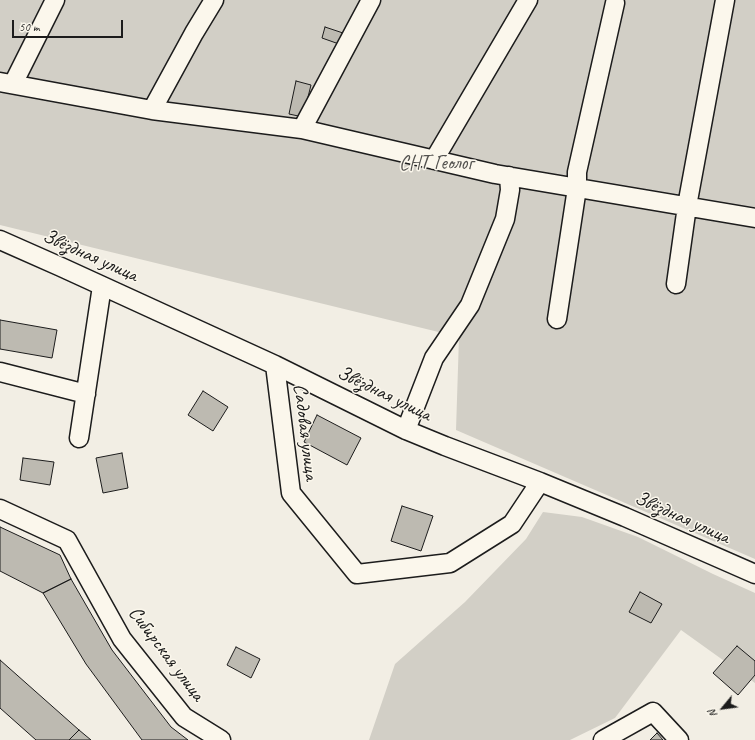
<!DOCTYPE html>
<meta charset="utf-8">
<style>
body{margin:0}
#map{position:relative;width:755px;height:740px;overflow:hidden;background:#f2eee4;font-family:Caveat,sans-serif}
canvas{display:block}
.north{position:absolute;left:703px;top:688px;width:40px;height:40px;-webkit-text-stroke:3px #fbf7ec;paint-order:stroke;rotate:241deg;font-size:11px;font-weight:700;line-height:16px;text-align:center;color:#1c1c1c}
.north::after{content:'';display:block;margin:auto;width:14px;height:18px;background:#1c1c1c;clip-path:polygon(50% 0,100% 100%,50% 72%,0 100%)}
.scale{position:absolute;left:12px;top:20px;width:111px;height:18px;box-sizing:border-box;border:2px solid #1c1c1c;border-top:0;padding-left:5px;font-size:12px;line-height:14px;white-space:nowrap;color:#1c1c1c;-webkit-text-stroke:3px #fbf7ec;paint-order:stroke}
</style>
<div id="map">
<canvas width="755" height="740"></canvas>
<div class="north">N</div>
<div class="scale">50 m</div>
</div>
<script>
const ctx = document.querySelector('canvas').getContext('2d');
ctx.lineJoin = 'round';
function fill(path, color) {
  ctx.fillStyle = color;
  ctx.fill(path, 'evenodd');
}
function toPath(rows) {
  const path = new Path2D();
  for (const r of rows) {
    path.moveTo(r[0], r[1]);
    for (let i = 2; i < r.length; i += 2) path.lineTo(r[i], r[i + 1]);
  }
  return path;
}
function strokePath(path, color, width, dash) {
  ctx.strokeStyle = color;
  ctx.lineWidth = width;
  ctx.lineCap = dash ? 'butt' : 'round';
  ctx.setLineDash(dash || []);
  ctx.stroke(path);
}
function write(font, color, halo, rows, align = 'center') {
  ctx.font = font + ' Caveat,sans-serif';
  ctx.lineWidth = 3;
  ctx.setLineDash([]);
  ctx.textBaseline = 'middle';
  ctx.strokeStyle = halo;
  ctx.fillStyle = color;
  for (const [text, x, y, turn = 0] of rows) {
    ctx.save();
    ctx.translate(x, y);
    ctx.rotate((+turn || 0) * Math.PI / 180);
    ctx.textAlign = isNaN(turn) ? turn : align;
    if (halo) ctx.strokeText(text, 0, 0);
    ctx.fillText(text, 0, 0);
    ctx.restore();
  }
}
const green = toPath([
 [0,0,755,0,755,559,456,430,459,337,0,225],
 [543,512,582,517,638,537,713,574,755,593,755,683,681,630,615,718,570,740,369,740,395,664,465,602,526,539]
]);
const building = toPath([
 [325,27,343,33,339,44,322,38,325,27],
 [296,81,311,85,303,117,289,114,296,81],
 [0,320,57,330,52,358,0,349,0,320],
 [203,391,228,407,213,431,188,415,203,391],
 [317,415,361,438,347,465,304,442,317,415],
 [122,453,128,488,103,493,96,458,122,453],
 [23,458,54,462,50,485,20,480,23,458],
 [402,506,433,516,421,551,391,541,402,506],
 [0,527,60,555,71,579,43,593,0,571,0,527],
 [71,579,112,650,171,727,188,740,142,740,86,664,43,593,71,579],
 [640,592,662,604,651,623,629,612,640,592],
 [737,646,755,661,755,675,738,695,713,673,737,646],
 [236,647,260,659,251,678,227,665,236,647],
 [0,660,79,730,69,740,36,740,0,708,0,660],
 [79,730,91,740,69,740,79,730],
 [657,733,663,740,650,740,657,733]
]);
const minor = toPath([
 [0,82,152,110,302,129,495,174,755,218],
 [13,84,55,0],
 [152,110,194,33,214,0],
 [302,129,371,0],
 [434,160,528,0],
 [0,240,61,267,275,365,406,430,445,446,540,482,625,517,755,574],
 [676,284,687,206,725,0],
 [557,319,577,188,577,172,615,3],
 [275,365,291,493,357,574,450,563,512,524,540,482],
 [0,372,86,394],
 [406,430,434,358,470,305,505,219,510,190,509,176],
 [79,438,102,286],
 [0,509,67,540,122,639,184,717,221,740],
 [603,740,653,712,679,740]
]);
const parkNames = [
 ["СНТ Геолог",436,164]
];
const streetNames = [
 ["Звёздная улица",90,256,24],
 ["Звёздная улица",384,394,26],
 ["Садовая улица",305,432,83],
 ["Звёздная улица",682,518,24],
 ["Сибирская улица",166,654,53]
];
fill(green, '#d2cfc6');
fill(building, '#bdbab1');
strokePath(building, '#1c1c1c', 1);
strokePath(minor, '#1c1c1c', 21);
strokePath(minor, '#fbf7ec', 18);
write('20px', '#53524f', '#fbf7ec', parkNames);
write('20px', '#1c1c1c', '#fbf7ec', streetNames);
</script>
